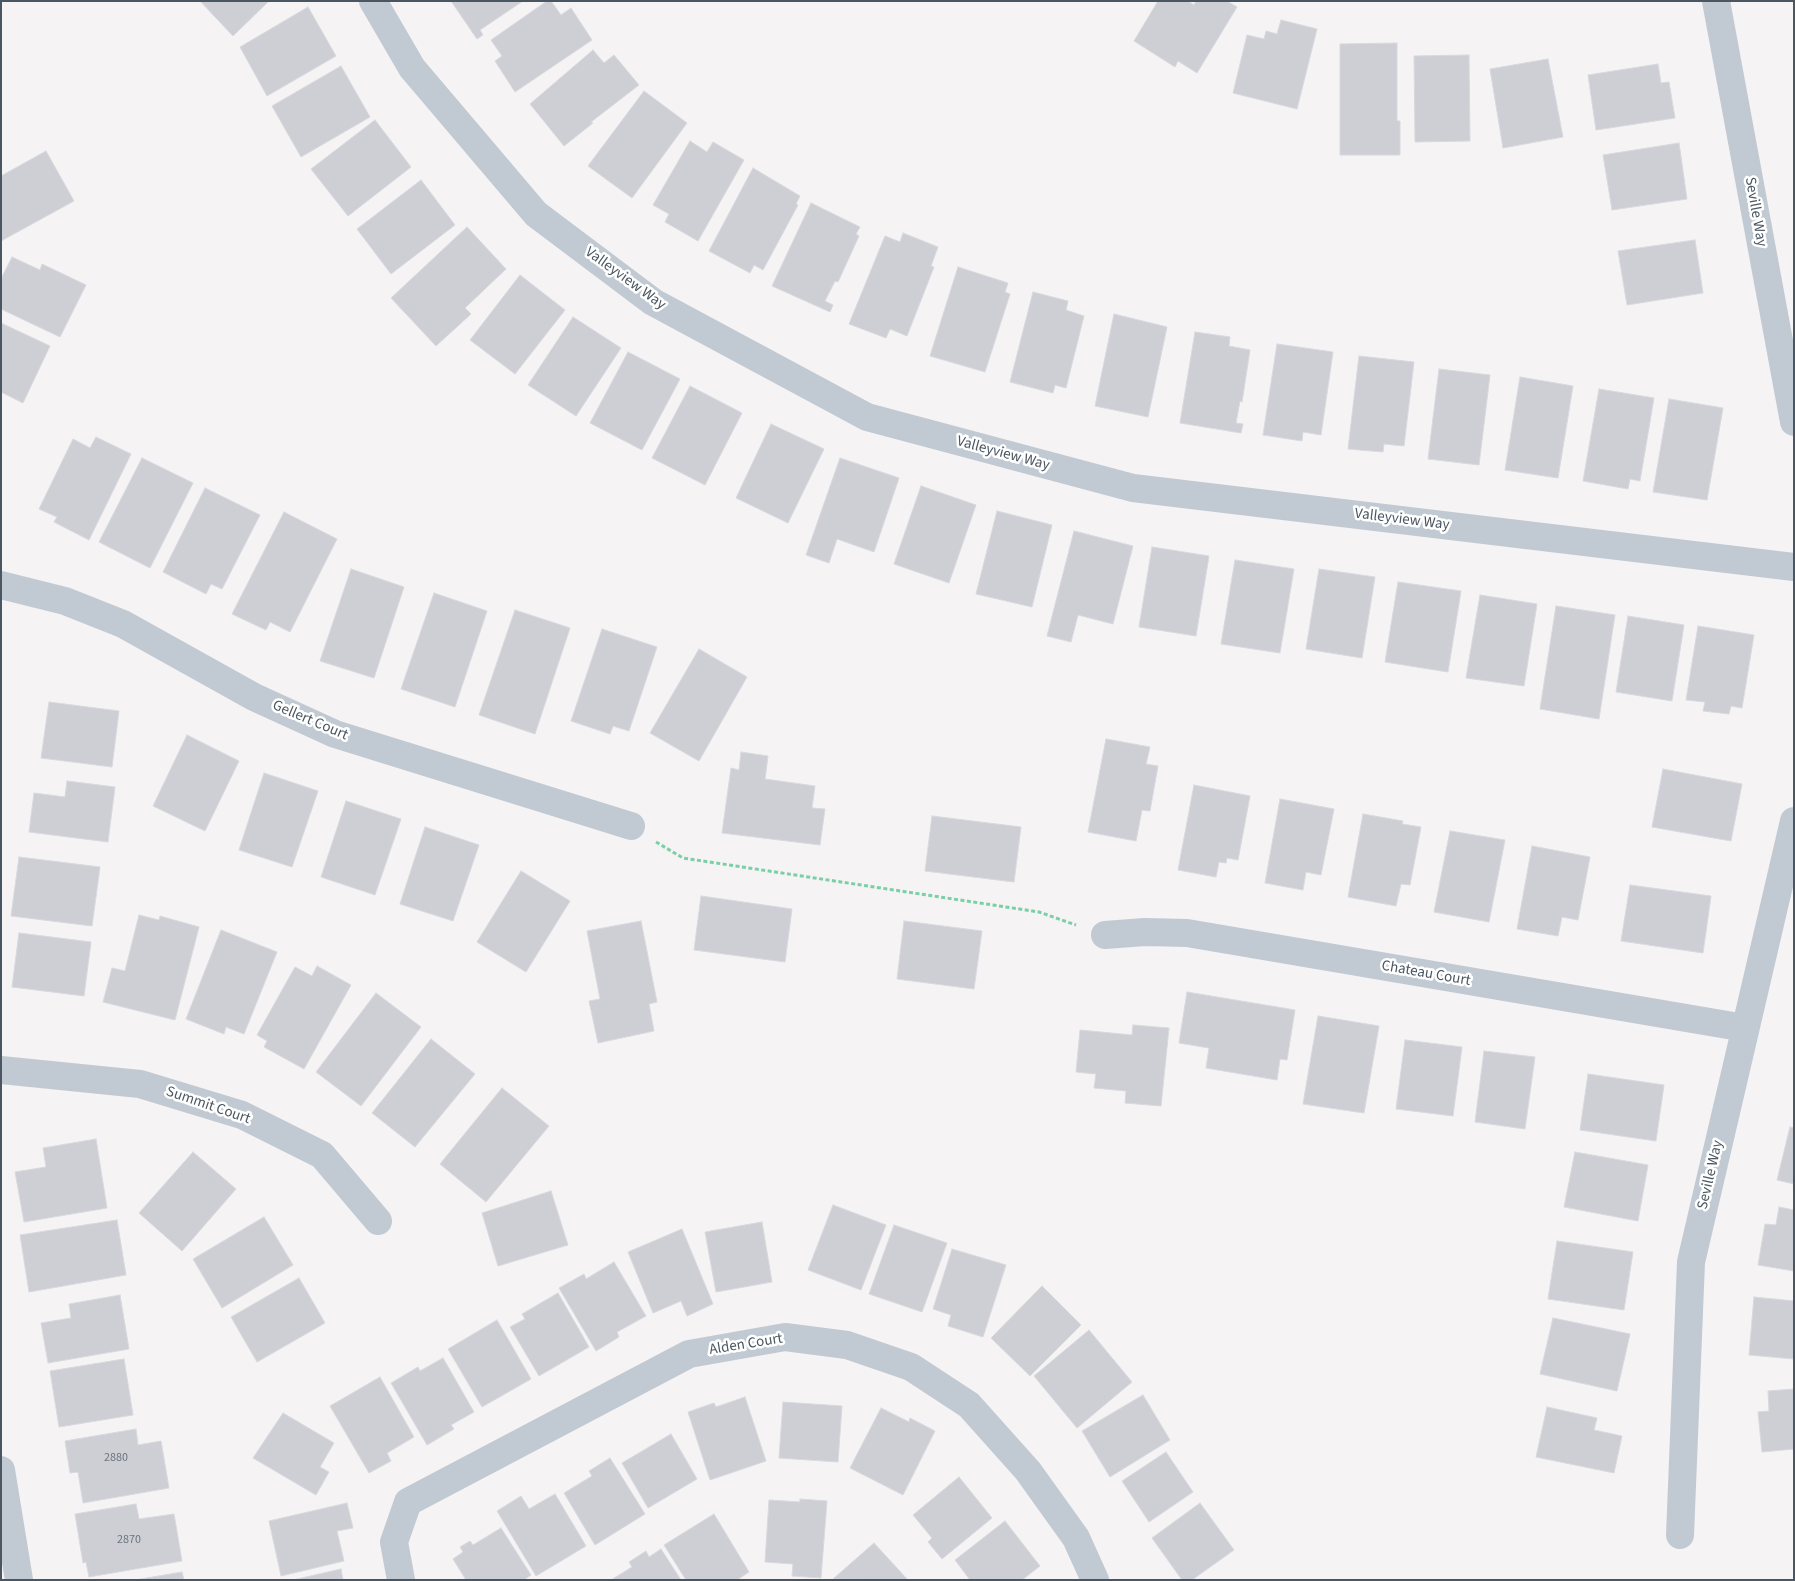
<!DOCTYPE html>
<style>
body{margin:0}
#map{position:relative;width:1795px;height:1581px;overflow:hidden;background:#f5f3f3;font-family:"Source Sans 3",sans-serif}
canvas{display:block}
.frame{position:absolute;inset:0;border:2px solid #4a5661;pointer-events:none}
</style>
<div id="map">
<canvas width="1795" height="1581"></canvas>
<div class="frame"></div>
</div>
<script>
const ctx = document.querySelector('canvas').getContext('2d');
ctx.lineJoin = 'round';
function fill(path, color) {
  ctx.fillStyle = color;
  ctx.fill(path, 'evenodd');
}
function toPath(rows) {
  const path = new Path2D();
  for (const r of rows) {
    path.moveTo(r[0], r[1]);
    for (let i = 2; i < r.length; i += 2) path.lineTo(r[i], r[i + 1]);
  }
  return path;
}
function strokePath(path, color, width, dash) {
  ctx.strokeStyle = color;
  ctx.lineWidth = width;
  ctx.lineCap = dash ? 'butt' : 'round';
  ctx.setLineDash(dash || []);
  ctx.stroke(path);
}
function write(font, color, halo, rows, align = 'center') {
  ctx.font = font + ' "Source Sans 3",sans-serif';
  ctx.lineWidth = 5;
  ctx.setLineDash([]);
  ctx.textBaseline = 'middle';
  ctx.strokeStyle = halo;
  ctx.fillStyle = color;
  for (const [text, x, y, turn = 0] of rows) {
    ctx.save();
    ctx.translate(x, y);
    ctx.rotate((+turn || 0) * Math.PI / 180);
    ctx.textAlign = isNaN(turn) ? turn : align;
    if (halo) ctx.strokeText(text, 0, 0);
    ctx.fillText(text, 0, 0);
    ctx.restore();
  }
}
const building = toPath([
 [200,1,269,1,233,36,200,1],
 [451,1,523,1,480,30,483,35,477,39,451,1],
 [547,1,551,1,561,15,571,8,592,40,515,92,495,61,502,56,491,40,547,1],
 [1158,1,1188,1,1194,5,1196,1,1227,1,1237,7,1197,73,1178,61,1175,67,1134,41,1158,1],
 [308,7,336,56,267,96,240,47,308,7],
 [1281,20,1317,29,1297,109,1233,93,1247,35,1264,39,1266,31,1277,34,1281,20],
 [1397,43,1397,121,1400,121,1400,155,1340,155,1340,44,1397,43],
 [593,50,604,63,614,55,639,85,591,122,593,123,564,146,530,104,593,50],
 [1469,55,1470,141,1415,142,1414,56,1469,55],
 [1548,59,1563,137,1503,148,1490,69,1548,59],
 [1658,64,1661,83,1669,82,1675,118,1596,130,1588,75,1658,64],
 [341,66,370,117,301,157,272,106,341,66],
 [644,91,687,123,632,198,588,166,644,91],
 [375,120,411,167,348,216,311,169,375,120],
 [690,141,707,152,713,142,744,160,698,241,665,222,669,214,653,205,690,141],
 [1679,143,1687,199,1612,210,1603,155,1679,143],
 [46,151,74,201,1,241,1,176,46,151],
 [753,168,800,196,796,204,798,205,763,270,754,265,750,273,709,251,753,168],
 [421,180,455,225,391,274,357,229,421,180],
 [811,203,860,227,856,234,859,236,838,282,835,281,825,301,833,305,830,312,772,286,811,203],
 [467,227,506,269,465,308,471,314,436,346,391,298,467,227],
 [903,233,938,247,931,266,934,267,907,336,890,329,886,338,849,324,885,236,900,242,903,233],
 [1695,240,1703,293,1627,305,1618,251,1695,240],
 [12,257,40,270,42,264,86,285,60,337,1,309,1,279,12,257],
 [958,267,1008,283,1005,292,1010,294,985,372,930,356,958,267],
 [520,275,565,310,515,374,470,340,520,275],
 [1033,292,1068,301,1066,310,1084,316,1066,388,1055,385,1053,393,1010,382,1033,292],
 [1114,314,1167,327,1148,417,1095,406,1114,314],
 [573,317,621,348,576,416,528,385,573,317],
 [1,323,50,346,23,403,1,392,1,323],
 [1195,332,1230,337,1229,346,1250,350,1242,402,1240,401,1236,423,1243,424,1241,433,1180,423,1195,332],
 [1277,344,1333,352,1321,435,1303,432,1302,441,1263,435,1277,344],
 [628,352,680,379,642,450,590,423,628,352],
 [1359,356,1414,362,1404,446,1384,444,1383,452,1348,449,1359,356],
 [1439,369,1490,375,1479,465,1428,459,1439,369],
 [1520,377,1573,386,1558,478,1505,470,1520,377],
 [690,386,742,413,705,485,652,458,690,386],
 [1599,389,1654,398,1640,481,1630,479,1628,489,1583,481,1599,389],
 [1669,399,1723,408,1707,500,1653,492,1669,399],
 [771,424,824,449,788,523,736,498,771,424],
 [96,437,131,454,89,540,54,522,57,517,39,509,73,439,90,448,96,437],
 [142,458,193,483,150,568,99,542,142,458],
 [840,458,899,478,874,552,837,539,829,563,806,555,840,458],
 [921,486,976,505,949,583,894,564,921,486],
 [205,488,260,515,222,589,211,584,206,594,163,572,205,488],
 [997,511,1052,525,1032,607,976,594,997,511],
 [284,512,337,539,290,632,270,622,266,630,232,614,284,512],
 [1074,531,1133,546,1113,624,1078,615,1071,642,1047,636,1074,531],
 [1152,547,1209,556,1196,636,1139,627,1152,547],
 [1235,560,1294,569,1280,653,1221,644,1235,560],
 [351,569,404,587,374,678,320,661,351,569],
 [1319,569,1375,577,1362,658,1306,649,1319,569],
 [1398,582,1461,591,1448,672,1385,662,1398,582],
 [434,593,487,611,455,707,401,689,434,593],
 [1480,595,1537,604,1524,686,1466,678,1480,595],
 [1556,606,1615,615,1599,719,1540,709,1556,606],
 [515,610,570,628,535,734,479,715,515,610],
 [1628,616,1684,625,1672,701,1616,692,1628,616],
 [1698,626,1754,635,1742,708,1731,706,1729,714,1703,711,1705,702,1686,700,1698,626],
 [602,629,657,647,629,731,613,726,610,734,571,721,602,629],
 [699,649,747,677,699,761,650,733,699,649],
 [49,702,119,711,112,767,41,758,49,702],
 [187,735,239,761,205,831,153,806,187,735],
 [1106,739,1150,747,1146,764,1158,766,1150,811,1142,810,1136,841,1088,832,1106,739],
 [741,752,768,756,765,779,815,786,812,808,825,809,820,845,722,833,731,768,739,770,741,752],
 [1663,769,1742,784,1731,841,1652,827,1663,769],
 [264,773,318,791,292,867,239,850,264,773],
 [67,781,115,787,108,842,29,832,34,793,65,797,67,781],
 [1194,785,1250,796,1238,860,1227,858,1226,863,1219,862,1216,877,1178,870,1194,785],
 [1280,799,1334,809,1321,875,1306,872,1303,890,1265,883,1280,799],
 [346,801,401,819,375,895,321,877,346,801],
 [1363,814,1403,821,1402,824,1421,827,1410,885,1401,884,1396,906,1348,897,1363,814],
 [932,816,1021,827,1014,882,925,871,932,816],
 [425,827,479,845,453,921,400,904,425,827],
 [1450,831,1505,840,1489,922,1434,912,1450,831],
 [1532,846,1590,857,1578,920,1562,917,1558,936,1517,929,1532,846],
 [19,857,100,867,92,926,11,916,19,857],
 [521,871,570,901,526,972,477,942,521,871],
 [1630,885,1711,896,1703,953,1621,941,1630,885],
 [701,896,792,909,785,962,694,950,701,896],
 [139,915,159,920,160,916,199,927,175,1020,103,1002,112,968,125,971,139,915],
 [641,921,657,1002,649,1004,654,1031,598,1043,589,1001,600,999,587,931,641,921],
 [904,921,982,931,974,989,897,979,904,921],
 [221,930,277,952,244,1034,226,1027,224,1034,186,1019,221,930],
 [19,933,91,942,84,996,12,987,19,933],
 [317,966,351,985,304,1069,264,1047,267,1041,257,1035,295,967,312,976,317,966],
 [1187,992,1295,1010,1287,1060,1280,1059,1277,1080,1206,1068,1209,1048,1179,1043,1187,992],
 [376,993,421,1027,361,1106,316,1072,376,993],
 [1318,1016,1379,1026,1364,1113,1303,1104,1318,1016],
 [1133,1025,1169,1028,1161,1106,1125,1103,1126,1091,1094,1088,1096,1074,1076,1072,1080,1030,1132,1035,1133,1025],
 [431,1039,475,1074,415,1147,372,1113,431,1039],
 [1405,1040,1462,1047,1453,1116,1396,1109,1405,1040],
 [1484,1051,1535,1057,1525,1129,1475,1122,1484,1051],
 [1588,1074,1664,1085,1656,1141,1580,1130,1588,1074],
 [502,1088,549,1126,486,1202,440,1164,502,1088],
 [1790,1127,1794,1128,1794,1184,1777,1180,1790,1127],
 [96,1139,107,1208,24,1222,15,1172,46,1167,43,1148,96,1139],
 [193,1152,236,1189,182,1251,139,1213,193,1152],
 [1575,1152,1648,1165,1638,1221,1564,1207,1575,1152],
 [551,1191,568,1245,498,1266,482,1213,551,1191],
 [833,1205,886,1225,861,1290,808,1270,833,1205],
 [1779,1207,1794,1210,1794,1271,1758,1265,1765,1224,1776,1225,1779,1207],
 [264,1217,293,1265,222,1308,193,1259,264,1217],
 [117,1220,126,1275,29,1292,20,1235,117,1220],
 [762,1222,772,1282,716,1292,705,1232,762,1222],
 [894,1225,947,1243,922,1312,869,1294,894,1225],
 [682,1229,713,1304,687,1316,681,1301,653,1313,628,1252,682,1229],
 [1557,1241,1633,1252,1624,1310,1548,1299,1557,1241],
 [952,1249,1006,1265,983,1337,948,1326,951,1315,933,1309,952,1249],
 [614,1262,646,1316,617,1332,619,1337,596,1351,559,1288,584,1274,586,1279,614,1262],
 [299,1278,325,1323,257,1362,231,1317,299,1278],
 [1042,1286,1081,1325,1030,1376,991,1338,1042,1286],
 [558,1293,589,1347,539,1376,510,1327,525,1319,522,1314,558,1293],
 [120,1295,129,1349,48,1363,41,1323,71,1318,69,1304,120,1295],
 [1754,1297,1794,1301,1794,1359,1749,1355,1754,1297],
 [1553,1318,1630,1334,1617,1391,1540,1374,1553,1318],
 [497,1320,531,1379,482,1407,448,1349,497,1320],
 [1089,1330,1132,1382,1077,1428,1034,1376,1089,1330],
 [443,1358,474,1412,451,1425,454,1429,427,1445,391,1383,418,1367,420,1371,443,1358],
 [124,1359,133,1415,59,1427,50,1371,124,1359],
 [380,1377,414,1437,387,1453,391,1461,369,1473,330,1406,380,1377],
 [1794,1389,1794,1449,1762,1452,1758,1412,1769,1411,1768,1391,1794,1389],
 [1143,1395,1170,1440,1110,1477,1082,1431,1143,1395],
 [745,1397,766,1461,710,1480,688,1412,714,1403,716,1407,745,1397],
 [783,1402,842,1406,838,1462,779,1458,783,1402],
 [1547,1407,1597,1418,1594,1430,1622,1436,1614,1473,1536,1457,1547,1407],
 [881,1408,909,1422,910,1418,935,1431,903,1495,850,1468,881,1408],
 [283,1413,334,1443,320,1467,329,1472,316,1495,253,1458,283,1413],
 [136,1429,138,1445,161,1441,169,1488,83,1503,78,1472,70,1473,65,1441,136,1429],
 [671,1434,697,1479,648,1508,622,1463,671,1434],
 [1166,1452,1193,1492,1149,1522,1122,1481,1166,1452],
 [610,1458,645,1514,595,1545,564,1493,592,1476,589,1471,610,1458],
 [959,1477,992,1518,942,1559,928,1542,932,1538,913,1515,959,1477],
 [555,1494,586,1546,536,1576,497,1511,521,1496,529,1509,555,1494],
 [800,1499,827,1501,821,1578,792,1576,793,1564,765,1562,769,1500,800,1502,800,1499],
 [347,1503,353,1528,337,1531,344,1561,281,1576,269,1521,347,1503],
 [1200,1503,1234,1550,1192,1580,1182,1580,1152,1538,1200,1503],
 [136,1504,139,1519,174,1514,182,1561,89,1577,86,1562,83,1563,75,1514,136,1504],
 [714,1514,749,1572,737,1580,686,1580,664,1545,714,1514],
 [1005,1521,1040,1566,1022,1580,970,1580,955,1560,1005,1521],
 [501,1528,531,1575,524,1580,466,1580,453,1559,463,1552,460,1547,470,1541,473,1545,501,1528],
 [874,1543,908,1580,833,1579,874,1543],
 [661,1549,681,1580,611,1580,632,1567,629,1562,646,1551,649,1557,661,1549],
 [341,1569,343,1580,293,1580,341,1569],
 [182,1572,184,1580,135,1580,182,1572]
]);
const path = toPath([
 [656,842,683,858,1039,912,1076,925]
]);
const minor = toPath([
 [373,1,412,68,536,214,653,302,867,417,1133,488,1794,567],
 [1716,1,1794,422],
 [1,585,65,601,123,624,254,697,335,734,631,826],
 [1105,935,1145,932,1187,933,1745,1028],
 [1,1070,140,1084,242,1115,322,1155,378,1221],
 [1,1470,19,1580],
 [1680,1535,1691,1262,1794,821],
 [401,1580,394,1542,408,1502,689,1354,785,1337,847,1345,911,1367,969,1405,1028,1471,1076,1538,1095,1580]
]);
const numberNames = [
 ["2880",116,1458],
 ["2870",129,1540]
];
const streetNames = [
 ["Seville Way",1755,212,80],
 ["Valleyview Way",625,279,36],
 ["Valleyview Way",1003,454,15],
 ["Valleyview Way",1402,520,7],
 ["Gellert Court",310,721,23],
 ["Chateau Court",1426,974,10],
 ["Summit Court",208,1106,19],
 ["Seville Way",1711,1175,-77],
 ["Alden Court",746,1345,-9]
];
fill(building, '#cdcfd5');
strokePath(building, '#d7d9de', 1);
strokePath(path, '#7ad0a6', 3, [4, 2.5]);
strokePath(minor, '#c1cad2', 28);
write('12px', '#6b747e', null, numberNames);
write('15px', '#4a5661', '#fff', streetNames);
</script>
